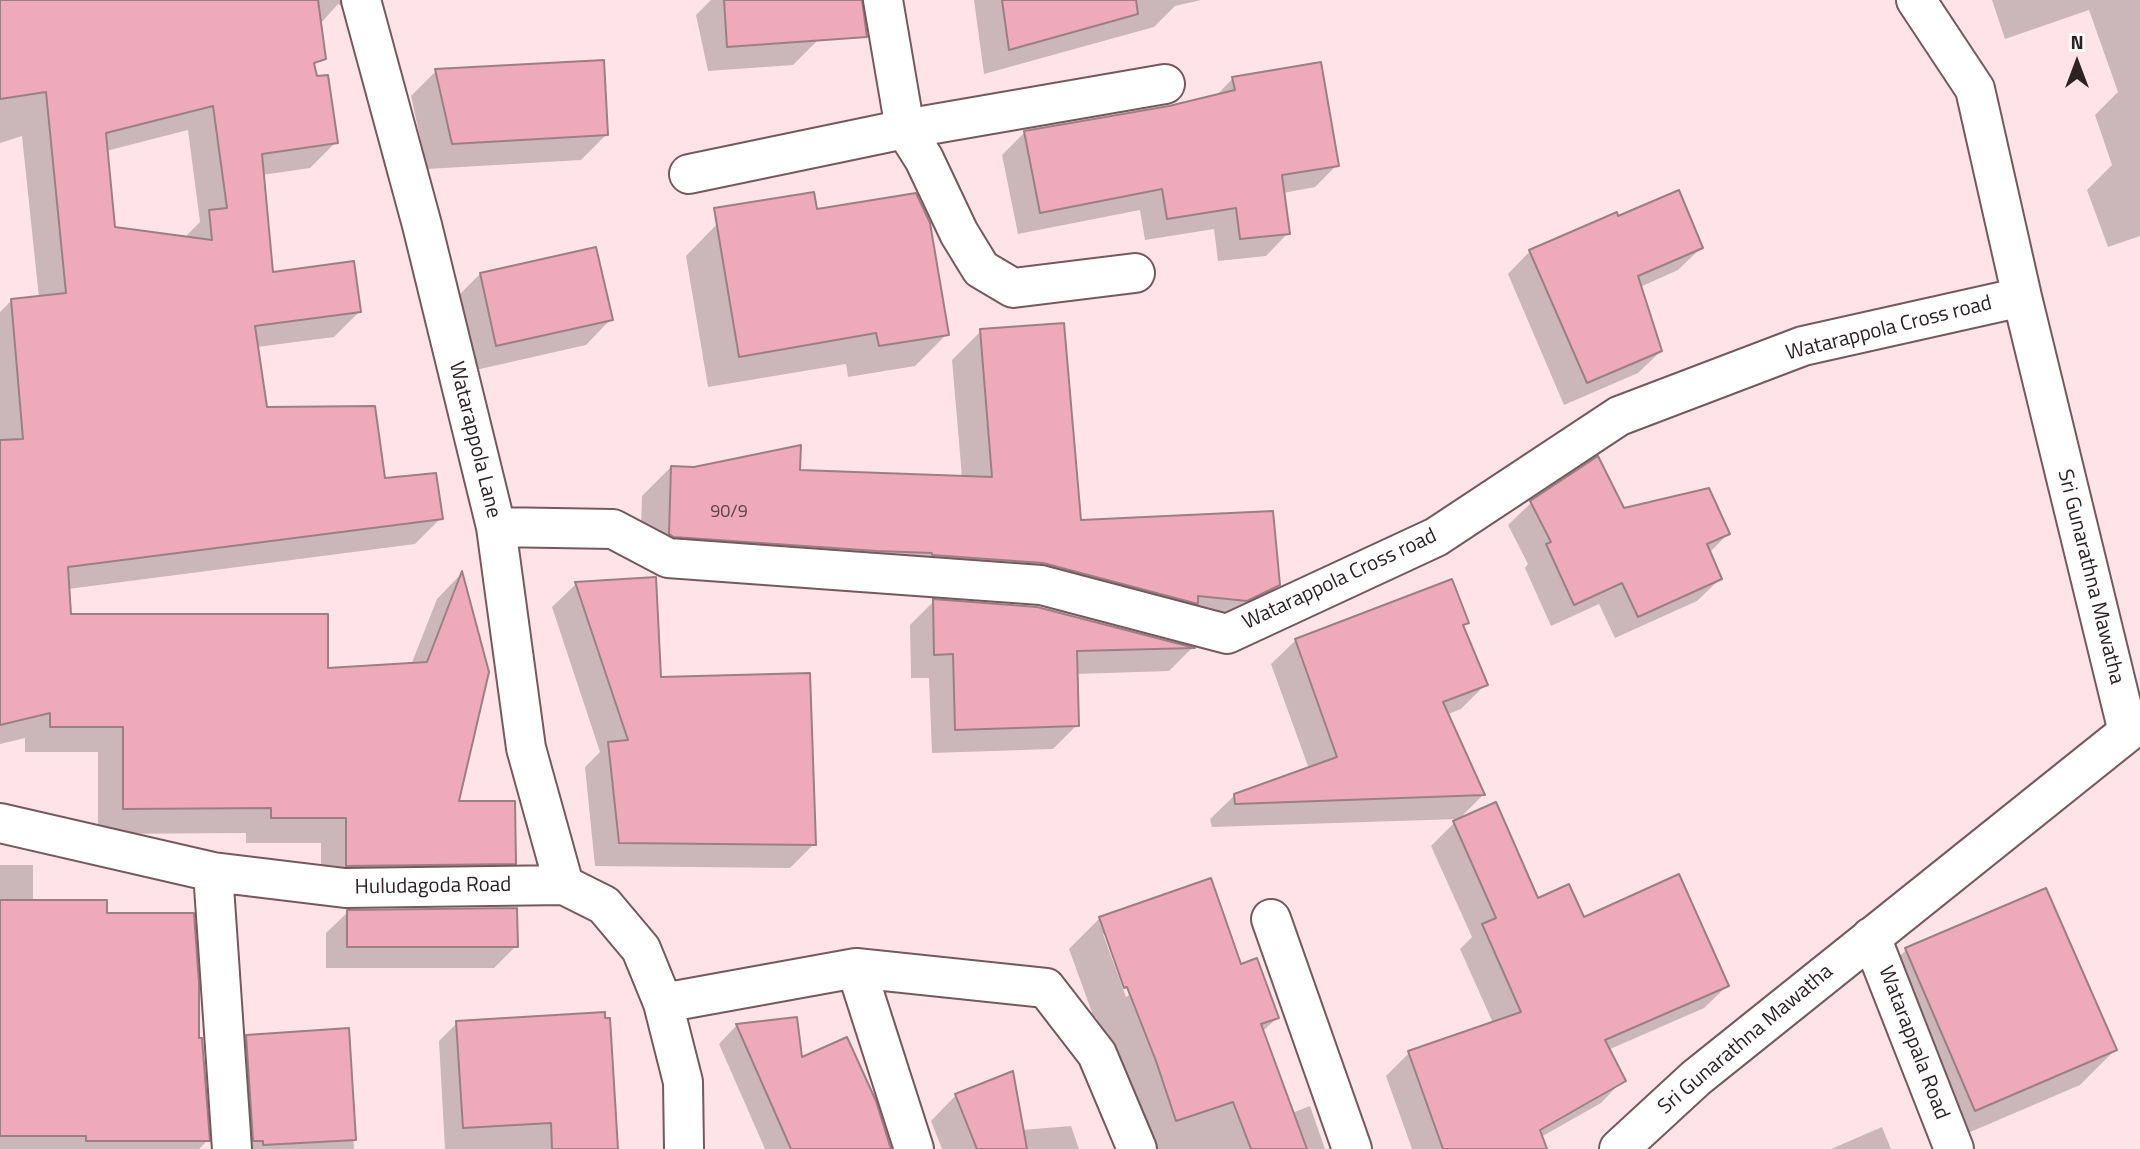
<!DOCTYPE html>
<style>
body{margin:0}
#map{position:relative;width:2140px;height:1149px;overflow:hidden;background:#fee4e9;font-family:"Titillium Web",sans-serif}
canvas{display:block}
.north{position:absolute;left:2042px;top:28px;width:70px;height:70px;-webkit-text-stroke:5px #fff;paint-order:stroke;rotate:0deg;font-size:19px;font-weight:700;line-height:28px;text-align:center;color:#2d2224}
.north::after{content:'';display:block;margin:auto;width:24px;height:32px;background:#2d2224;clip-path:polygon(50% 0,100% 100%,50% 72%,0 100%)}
</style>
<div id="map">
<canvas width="2140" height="1149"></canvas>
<div class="north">N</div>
</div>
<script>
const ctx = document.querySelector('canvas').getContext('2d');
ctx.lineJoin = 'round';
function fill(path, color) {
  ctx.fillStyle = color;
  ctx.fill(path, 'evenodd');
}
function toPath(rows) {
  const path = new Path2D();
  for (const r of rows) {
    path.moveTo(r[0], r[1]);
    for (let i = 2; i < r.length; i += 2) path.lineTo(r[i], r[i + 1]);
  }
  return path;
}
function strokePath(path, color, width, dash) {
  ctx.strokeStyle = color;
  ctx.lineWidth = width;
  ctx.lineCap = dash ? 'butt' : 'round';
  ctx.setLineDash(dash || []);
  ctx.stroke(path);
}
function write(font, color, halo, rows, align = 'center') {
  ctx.font = font + ' "Titillium Web",sans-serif';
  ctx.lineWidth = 6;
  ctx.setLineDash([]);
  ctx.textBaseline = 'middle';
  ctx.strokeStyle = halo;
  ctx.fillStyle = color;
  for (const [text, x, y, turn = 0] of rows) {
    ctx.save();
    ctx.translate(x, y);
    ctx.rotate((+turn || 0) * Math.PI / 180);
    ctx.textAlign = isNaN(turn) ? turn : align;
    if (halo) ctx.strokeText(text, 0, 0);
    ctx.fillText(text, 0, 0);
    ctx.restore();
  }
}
const shadow = toPath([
 [0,0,373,0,350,10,338,4,312,33,151,86,336,142,310,168,262,175,271,274,360,311,334,337,257,347,266,409,383,480,441,518,415,544,68,589,70,616,326,670,411,665,437,599,461,574,457,803,515,863,489,889,321,891,321,843,246,843,246,833,98,834,98,752,25,752,25,738,0,744,0,312,11,301,39,298,22,136,0,143],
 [188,130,200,222,184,238,114,228,106,151],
 [711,0,815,0,818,40,793,65,708,71,696,15],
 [974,0,1201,0,1175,6,1154,27,984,74],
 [1992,0,2140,0,2140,236,2108,247,2087,190,2112,165,2095,115,2118,92,2089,10,2005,39],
 [436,71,606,135,581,160,427,169,411,96],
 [1233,78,1337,165,1315,187,1283,193,1288,233,1266,256,1218,261,1214,229,1145,240,1140,210,1018,234,1002,155,1025,132,1169,107,1215,97],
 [816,211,947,334,915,366,848,377,846,364,708,387,686,256,717,224],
 [1617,218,1701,248,1678,270,1640,287,1661,351,1638,373,1564,405,1508,274,1530,251],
 [480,274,611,319,586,345,471,371,455,299],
 [981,331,1079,522,1278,585,1249,614,1217,629,1017,592,640,563,642,496,671,467,962,477,952,360],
 [1597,459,1623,510,1728,534,1709,553,1720,579,1697,601,1615,638,1599,604,1551,626,1525,568,1528,564,1508,525,1531,503],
 [576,584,660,679,814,844,790,868,595,866,585,767,600,752,552,607],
 [934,601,1037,608,1191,649,1169,671,1076,674,1077,725,1053,749,932,753,929,678,911,678,910,625],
 [1467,622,1462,627,1485,685,1461,709,1446,715,1483,795,1459,819,1212,827,1210,819,1235,795,1309,769,1271,664,1296,640],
 [1495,805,1537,900,1727,986,1704,1008,1608,1050,1623,1080,1601,1103,1541,1137,1545,1149,1412,1149,1386,1076,1409,1053,1493,1023,1460,949,1472,937,1431,846,1454,823],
 [0,865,33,865,33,902,105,915,197,1040,208,1140,199,1149,0,1149],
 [2046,890,2115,1050,2080,1085,1940,1145,1870,985,1906,950],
 [348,912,516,946,494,968,326,968,326,933],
 [1100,918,1240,966,1277,1018,1262,1032,1292,1113,1310,1106,1325,1149,1145,1149,1126,1093,1096,1017,1094,1018,1069,949],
 [1103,934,1107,934,1129,995,1126,997],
 [796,1019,801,1059,882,1149,765,1149,719,1044,736,1026],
 [457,1023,614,1149,445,1149,439,1041],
 [347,1030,354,1149,231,1149,225,1059,247,1037],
 [956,1095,1022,1130,1071,1126,1079,1149,942,1149,931,1121],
 [1882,1127,1891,1149,1831,1149]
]);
const building = toPath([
 [0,0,318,0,326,59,314,63,317,76,328,75,338,143,262,154,273,272,354,261,361,312,255,326,267,407,375,406,385,478,436,473,443,519,68,567,71,614,328,614,328,668,427,662,462,571,489,672,459,801,515,801,516,864,346,866,346,818,271,818,271,808,123,809,123,727,50,727,50,713,0,725,0,440,23,439,11,299,66,293,46,92,0,99,0,0],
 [213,106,227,208,209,210,212,240,115,227,106,133,213,106],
 [724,0,862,0,867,37,727,47,724,0],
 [1002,0,1136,0,1138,14,1009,50,1002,0],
 [604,60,608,135,452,144,435,69,604,60],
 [1321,62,1339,166,1282,175,1290,234,1240,239,1236,208,1167,219,1162,189,1040,213,1024,131,1169,106,1235,90,1232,77,1321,62],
 [1679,190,1703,248,1638,276,1662,351,1587,383,1529,250,1617,212,1618,216,1679,190],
 [814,192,817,209,916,193,930,223,949,335,879,346,876,333,739,357,714,208,814,192],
 [596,247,613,320,496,346,480,273,596,247],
 [1064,323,1081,520,1273,511,1280,585,1247,601,1198,596,1198,604,1043,563,932,555,932,553,877,551,674,537,669,534,671,466,694,467,801,445,800,470,992,477,980,329,1064,323],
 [1598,456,1624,508,1709,488,1730,534,1707,544,1722,579,1638,617,1622,583,1574,605,1546,544,1551,542,1530,501,1598,456],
 [656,577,661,677,810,673,816,845,619,843,608,742,628,740,575,582,656,577],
 [1452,579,1469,623,1463,625,1488,685,1443,702,1485,795,1235,804,1234,794,1337,757,1295,639,1452,579],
 [933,599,1037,607,1195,648,1077,651,1079,726,955,730,953,654,934,655,933,599],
 [1496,802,1538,898,1569,884,1584,917,1679,874,1729,986,1605,1040,1626,1081,1540,1130,1547,1149,1443,1149,1408,1051,1521,1012,1482,924,1496,918,1453,821,1496,802],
 [1211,878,1241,964,1257,958,1279,1018,1261,1024,1307,1149,1251,1149,1233,1102,1176,1121,1156,1061,1127,987,1124,988,1099,917,1211,878],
 [2046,888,2117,1050,1975,1111,1905,948,2046,888],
 [0,900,107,900,107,913,194,913,199,983,199,1038,202,1038,210,1141,86,1141,86,1136,0,1136,0,900],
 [517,908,518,947,347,947,347,910,517,908],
 [605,1012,605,1018,610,1018,618,1149,552,1149,551,1123,463,1128,456,1021,605,1012],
 [797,1017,802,1057,847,1037,876,1101,891,1149,791,1149,736,1024,797,1017],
 [349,1028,356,1140,263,1145,263,1141,253,1141,246,1035,349,1028],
 [1013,1071,1027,1149,977,1149,955,1094,1013,1071]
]);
const street = toPath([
 [361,0,422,225,496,527,526,748,564,885],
 [883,0,905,129,924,159,959,233,981,269,1013,288,1135,273],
 [1916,0,1975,89,2022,297,2128,732],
 [689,174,905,129,1165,84],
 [496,527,613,529,668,558,1041,585,1227,634,1436,537,1619,416,1803,346,2022,297],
 [0,823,213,872,345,888,564,885,604,905,641,949,663,1003,683,1082,684,1149],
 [213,872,232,1149],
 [1271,919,1352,1149],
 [1871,937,1954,1149],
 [856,968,914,1149],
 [663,1003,856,968,1046,988,1097,1054,1137,1149],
 [1619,1149,1696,1078,2128,732]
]);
const numberNames = [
 ["90/9",729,513]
];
const streetNames = [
 ["Watarappola Cross road",1889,329,-14],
 ["Watarappola Lane",474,440,76],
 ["Sri Gunarathna Mawatha",2090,577,76],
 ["Watarappola Cross road",1340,580,-25],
 ["Huludagoda Road",433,887,-1],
 ["Sri Gunarathna Mawatha",1746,1040,-40],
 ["Watarappala Road",1913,1043,69]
];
fill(shadow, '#0003');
fill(building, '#eeaaba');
strokePath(building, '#9c7f85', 2);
strokePath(street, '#74595f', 42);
strokePath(street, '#fff', 38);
write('18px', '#5d444a', null, numberNames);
write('21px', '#2d2224', '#fff', streetNames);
</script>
